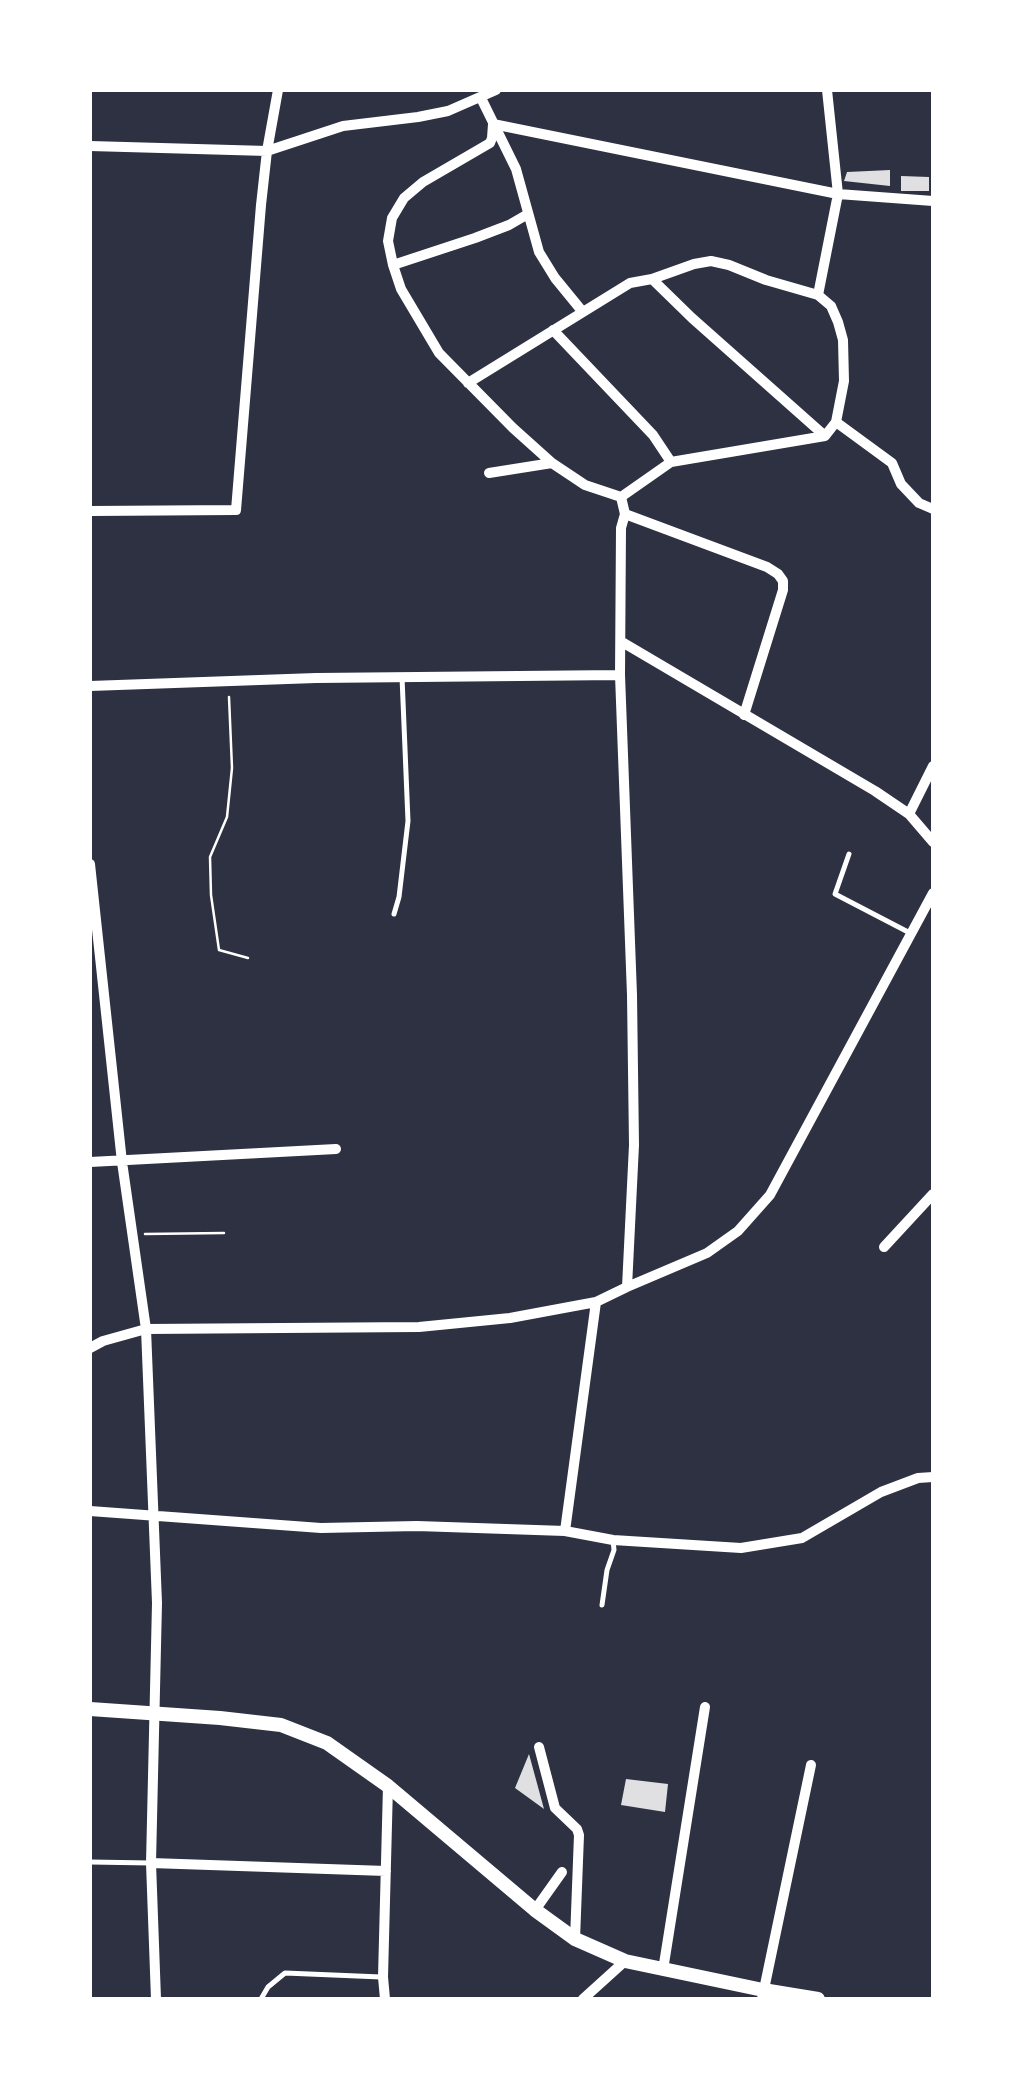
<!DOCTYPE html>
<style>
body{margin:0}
#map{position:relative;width:1023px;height:2089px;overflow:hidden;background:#2d3142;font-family:"Fira Sans Condensed",sans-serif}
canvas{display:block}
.frame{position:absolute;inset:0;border:92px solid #fff;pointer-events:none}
</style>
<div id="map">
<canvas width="1023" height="2089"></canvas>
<div class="frame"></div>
</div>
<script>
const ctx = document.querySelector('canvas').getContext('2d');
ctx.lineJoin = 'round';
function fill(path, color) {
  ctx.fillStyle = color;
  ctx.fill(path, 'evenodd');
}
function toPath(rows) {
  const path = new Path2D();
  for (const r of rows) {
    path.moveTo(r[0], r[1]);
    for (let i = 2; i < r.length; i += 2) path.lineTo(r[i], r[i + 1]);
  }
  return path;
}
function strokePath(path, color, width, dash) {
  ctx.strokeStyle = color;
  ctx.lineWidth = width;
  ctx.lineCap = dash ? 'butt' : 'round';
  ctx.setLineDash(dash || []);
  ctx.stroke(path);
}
const building = toPath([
 [890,170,890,186,844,181,847,172],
 [901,176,929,177,929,191,901,191],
 [529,1754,544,1809,515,1788],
 [626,1779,668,1784,665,1812,621,1805]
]);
const path = toPath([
 [229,697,232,768,227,817,210,857,211,895,219,950,248,958],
 [145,1234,224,1233]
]);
const service = toPath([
 [849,854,835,894,910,933],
 [394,914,399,897,408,821,402,677],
 [602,1605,607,1570,614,1550,613,1540],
 [90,1862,151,1863],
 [261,1999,268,1987,285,1973,381,1977]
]);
const minor = toPath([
 [481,98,516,169,539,252,555,278,582,311],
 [90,146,267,151,343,126,418,117,448,111,496,90],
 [393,265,475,238,509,225,528,214],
 [652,279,692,318,825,436],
 [553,330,653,435,671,462],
 [468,383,630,283,652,279,694,264,711,261,729,265,766,280,818,295],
 [836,422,892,463,901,484,919,503,933,509],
 [489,473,552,463],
 [621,497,585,485,552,463,513,428,439,353,401,289,393,265,388,241,392,218,404,198,423,182,490,143,492,138,493,124,838,194,933,201],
 [90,511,236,510,261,205,267,151,278,90],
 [625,514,767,567,778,574,783,581,783,590,744,715],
 [622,642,875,791,909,814,933,842],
 [90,686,316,678,620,675],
 [909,814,933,766],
 [90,864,122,1162,146,1329,157,1603,151,1863,156,1999],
 [90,1162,336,1149],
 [884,1247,933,1194],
 [627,1287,634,1145,632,995,620,675,621,528,625,514,621,497,671,462,825,436,836,422,844,381,843,340,838,322,831,306,818,295,838,194,827,90],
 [90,1348,103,1341,146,1329,419,1327,510,1318,596,1302,627,1287,707,1253,738,1231,770,1195,933,893],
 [90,1511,321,1528,417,1526,565,1531,613,1540,741,1548,802,1538,881,1492,918,1478,933,1477],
 [565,1531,596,1302],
 [539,1747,555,1808,577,1829,579,1835,575,1939],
 [151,1863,386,1871],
 [535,1910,562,1872],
 [663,1970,705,1707],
 [385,1999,383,1977,388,1786],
 [583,1999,625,1961],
 [762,1999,811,1765]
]);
const secondary = toPath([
 [90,1709,220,1718,281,1725,327,1743,388,1786,535,1910,575,1939,625,1961,763,1990,818,1999]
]);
fill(building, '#e0e0e3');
strokePath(path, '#fff', 2.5);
strokePath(service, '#fff', 5);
strokePath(minor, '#fff', 10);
strokePath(secondary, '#fff', 14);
</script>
